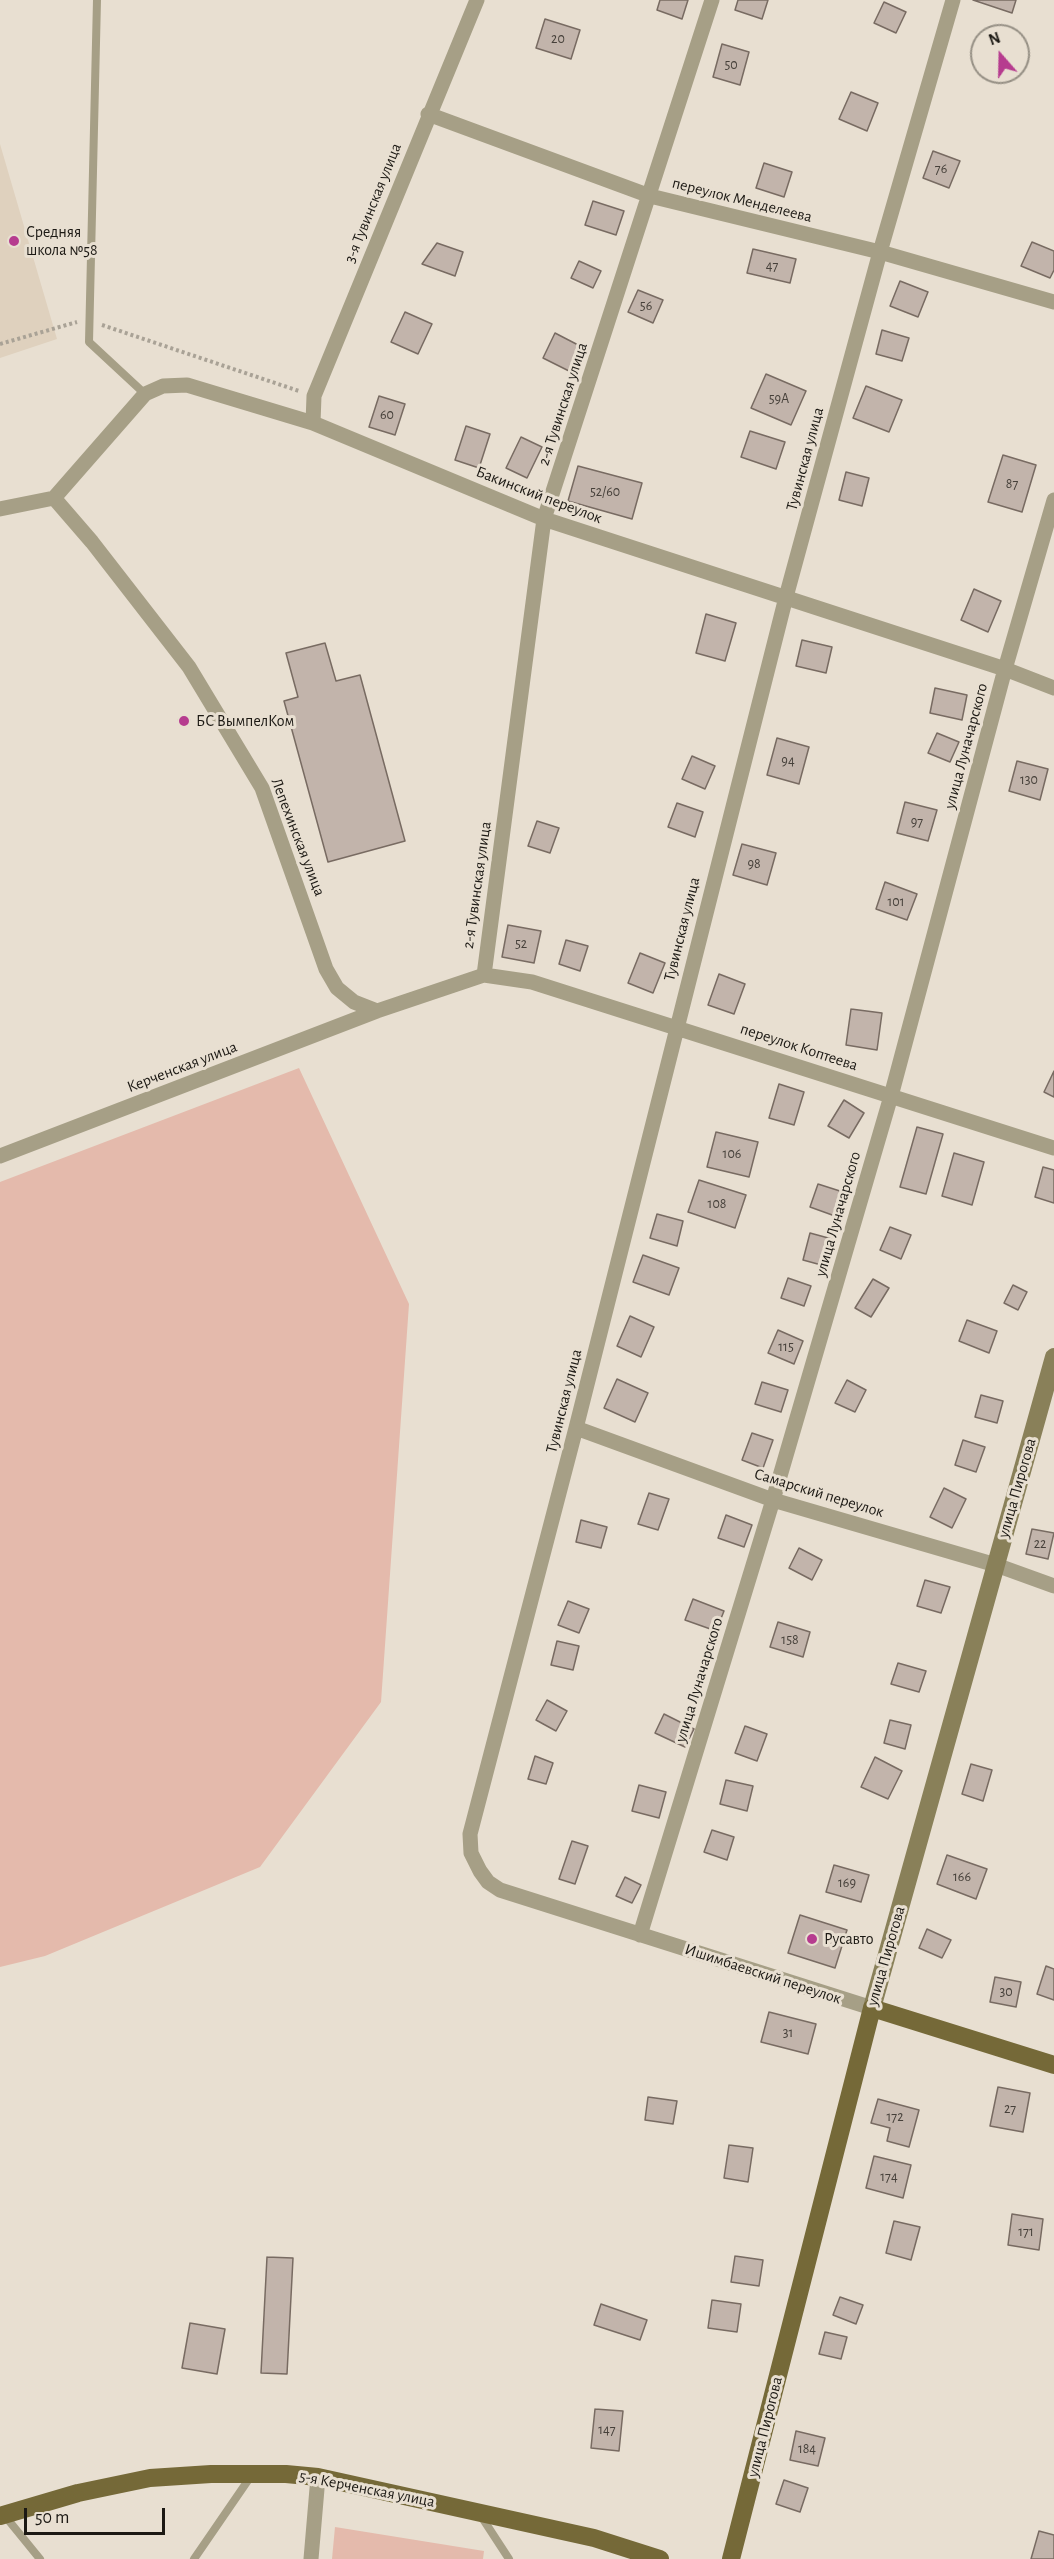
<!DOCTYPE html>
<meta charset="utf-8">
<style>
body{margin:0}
#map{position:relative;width:1054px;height:2559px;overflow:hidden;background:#e8dfd1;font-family:"Alegreya Sans",sans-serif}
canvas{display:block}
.north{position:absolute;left:970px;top:24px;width:60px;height:60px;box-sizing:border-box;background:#e8dfd1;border:2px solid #969085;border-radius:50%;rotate:340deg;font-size:16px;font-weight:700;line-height:24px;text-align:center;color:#1c1914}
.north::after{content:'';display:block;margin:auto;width:21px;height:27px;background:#b63c8f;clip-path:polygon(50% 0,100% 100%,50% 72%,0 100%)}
.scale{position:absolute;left:24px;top:2508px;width:141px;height:27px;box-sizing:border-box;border:3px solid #1c1914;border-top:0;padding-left:8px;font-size:18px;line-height:21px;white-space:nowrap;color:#1c1914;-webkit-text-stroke:4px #e8dfd1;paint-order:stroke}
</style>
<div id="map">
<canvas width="1054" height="2559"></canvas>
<div class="north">N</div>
<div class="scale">50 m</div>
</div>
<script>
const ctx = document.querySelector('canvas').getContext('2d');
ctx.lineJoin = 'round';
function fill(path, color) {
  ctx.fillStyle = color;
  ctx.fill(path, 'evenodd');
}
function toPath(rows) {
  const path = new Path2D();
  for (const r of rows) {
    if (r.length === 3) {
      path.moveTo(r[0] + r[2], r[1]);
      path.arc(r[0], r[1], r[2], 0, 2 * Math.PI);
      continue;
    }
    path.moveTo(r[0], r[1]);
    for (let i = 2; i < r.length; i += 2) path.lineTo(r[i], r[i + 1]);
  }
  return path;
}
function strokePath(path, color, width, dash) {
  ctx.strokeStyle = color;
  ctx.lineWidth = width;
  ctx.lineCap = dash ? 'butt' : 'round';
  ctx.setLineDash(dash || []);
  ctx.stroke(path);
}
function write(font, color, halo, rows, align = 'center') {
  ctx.font = font + ' "Alegreya Sans",sans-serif';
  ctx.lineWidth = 6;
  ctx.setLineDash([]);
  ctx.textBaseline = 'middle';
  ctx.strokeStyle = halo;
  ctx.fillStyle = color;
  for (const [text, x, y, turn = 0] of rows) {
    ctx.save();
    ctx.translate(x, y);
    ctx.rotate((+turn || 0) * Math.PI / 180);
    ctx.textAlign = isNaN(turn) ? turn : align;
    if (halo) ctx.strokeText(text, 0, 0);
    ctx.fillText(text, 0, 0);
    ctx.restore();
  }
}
const built = toPath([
 [0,144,57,339,0,358]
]);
const green = toPath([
 [299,1068,409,1304,381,1702,260,1867,45,1956,0,1967,0,1182],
 [335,2527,484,2551,483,2559,332,2559]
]);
const building = toPath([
 [660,0,688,0,682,19,657,10,660,0],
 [738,0,768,0,762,19,735,10,738,0],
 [973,0,1016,0,1012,13,973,0],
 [884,2,906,12,896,33,874,23,884,2],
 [545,19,580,30,571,59,536,48,545,19],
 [722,44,749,52,740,85,713,77,722,44],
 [851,92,878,103,867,131,839,119,851,92],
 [933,151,960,161,949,188,923,178,933,151],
 [764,163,792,172,784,197,756,188,764,163],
 [593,201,624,211,616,235,585,225,593,201],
 [1032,242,1054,251,1054,270,1050,278,1021,266,1032,242],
 [437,243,463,252,455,276,422,264,437,243],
 [753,249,796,259,790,283,747,273,753,249],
 [579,261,601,271,593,288,571,278,579,261],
 [900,281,928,292,918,317,890,306,900,281],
 [638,290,663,300,653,323,628,312,638,290],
 [405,312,432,324,418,354,391,342,405,312],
 [882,330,909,338,902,361,876,354,882,330],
 [555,333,582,347,569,371,543,358,555,333],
 [766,374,806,391,791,425,751,408,766,374],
 [866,386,902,400,889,432,853,418,866,386],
 [379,396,405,404,395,435,369,427,379,396],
 [466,426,490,434,479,468,455,460,466,426],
 [750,431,785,442,776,469,741,457,750,431],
 [521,437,542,447,527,478,506,468,521,437],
 [1003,455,1036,465,1022,512,988,502,1003,455],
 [578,466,642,483,632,519,568,501,578,466],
 [846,472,869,478,862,506,839,500,846,472],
 [974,589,1001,601,988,632,961,620,974,589],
 [706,614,736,623,725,661,696,653,706,614],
 [802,640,832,647,826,673,796,666,802,640],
 [325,643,336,681,360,675,405,841,328,862,284,701,298,697,286,653,325,643],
 [935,688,967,695,962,720,930,713,935,688],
 [184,721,5.5],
 [937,733,959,742,950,762,928,753,937,733],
 [777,738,809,747,799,784,767,775,777,738],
 [692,756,715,766,705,789,682,779,692,756],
 [1017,761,1048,769,1040,800,1009,791,1017,761],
 [905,802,937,810,928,841,897,833,905,802],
 [677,803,703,812,695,837,668,827,677,803],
 [537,821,559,828,550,853,528,846,537,821],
 [742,844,776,853,767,885,733,875,742,844],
 [885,882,917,894,907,920,876,909,885,882],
 [508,925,541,931,534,963,502,957,508,925],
 [566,940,588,946,580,971,559,964,566,940],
 [640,953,665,963,653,993,628,983,640,953],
 [719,974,745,984,734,1014,708,1005,719,974],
 [851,1009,882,1013,877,1050,846,1045,851,1009],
 [1054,1071,1054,1097,1044,1092,1054,1071],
 [779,1084,804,1092,794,1125,769,1118,779,1084],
 [844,1100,864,1113,849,1138,828,1126,844,1100],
 [917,1127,943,1134,926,1194,900,1187,917,1127],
 [716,1132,758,1142,749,1177,707,1167,716,1132],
 [954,1153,984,1162,972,1205,942,1196,954,1153],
 [1043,1167,1054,1170,1054,1203,1035,1197,1043,1167],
 [699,1180,746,1195,735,1228,688,1212,699,1180],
 [818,1184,843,1192,835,1216,810,1207,818,1184],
 [657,1214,683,1221,677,1246,650,1238,657,1214],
 [890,1227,911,1235,901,1259,880,1250,890,1227],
 [810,1233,832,1239,825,1266,803,1260,810,1233],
 [643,1255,679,1268,669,1295,633,1282,643,1255],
 [788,1278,811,1286,804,1306,781,1298,788,1278],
 [873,1279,889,1288,871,1317,855,1308,873,1279],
 [1013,1285,1027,1292,1018,1310,1004,1303,1013,1285],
 [630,1316,654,1327,641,1357,617,1346,630,1316],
 [967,1320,997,1331,989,1353,959,1341,967,1320],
 [778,1330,803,1341,794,1364,768,1353,778,1330],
 [617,1379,648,1393,635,1422,604,1408,617,1379],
 [847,1380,866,1390,855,1412,835,1403,847,1380],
 [762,1382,788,1390,781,1412,755,1404,762,1382],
 [981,1395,1003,1401,997,1423,975,1417,981,1395],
 [752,1433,773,1440,763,1468,742,1460,752,1433],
 [963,1440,985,1447,976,1472,955,1465,963,1440],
 [944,1488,966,1499,952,1528,930,1517,944,1488],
 [649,1493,669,1499,658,1530,638,1524,649,1493],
 [726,1515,752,1525,744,1547,718,1538,726,1515],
 [581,1520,607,1527,601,1548,576,1542,581,1520],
 [1032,1529,1054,1533,1048,1559,1026,1554,1032,1529],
 [799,1548,822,1560,812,1580,789,1568,799,1548],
 [925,1580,950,1587,941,1613,917,1606,925,1580],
 [693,1599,724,1611,716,1631,685,1620,693,1599],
 [568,1601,589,1609,579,1633,558,1625,568,1601],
 [778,1622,810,1632,803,1657,770,1647,778,1622],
 [557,1641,579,1646,573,1670,551,1665,557,1641],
 [898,1663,926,1671,919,1692,891,1684,898,1663],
 [547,1700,567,1711,556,1731,536,1720,547,1700],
 [664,1714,694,1729,685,1747,655,1733,664,1714],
 [890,1720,911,1725,905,1749,884,1743,890,1720],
 [745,1726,767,1734,757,1761,735,1753,745,1726],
 [535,1756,553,1763,546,1784,528,1779,535,1756],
 [875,1757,902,1771,888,1799,861,1787,875,1757],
 [971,1764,992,1770,983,1801,962,1794,971,1764],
 [726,1780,753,1786,747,1811,720,1804,726,1780],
 [639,1785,666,1792,659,1818,632,1811,639,1785],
 [712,1830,734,1837,727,1860,704,1852,712,1830],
 [572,1841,588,1846,575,1884,559,1879,572,1841],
 [947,1855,987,1869,976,1899,937,1884,947,1855],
 [834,1865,869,1875,861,1902,826,1892,834,1865],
 [625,1877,641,1885,632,1903,616,1896,625,1877],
 [800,1915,847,1930,835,1968,788,1953,800,1915],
 [927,1929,951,1940,942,1958,919,1948,927,1929],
 [1046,1966,1054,1969,1054,2000,1037,1994,1046,1966],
 [995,1977,1021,1982,1016,2007,990,2002,995,1977],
 [769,2012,816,2024,808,2054,761,2042,769,2012],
 [998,2087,1030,2093,1023,2132,990,2126,998,2087],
 [648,2097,677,2101,673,2124,645,2120,648,2097],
 [878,2099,919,2110,909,2147,887,2141,890,2128,871,2123,878,2099],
 [729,2145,753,2148,748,2182,724,2178,729,2145],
 [874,2156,911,2165,903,2198,866,2188,874,2156],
 [1012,2214,1043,2219,1039,2250,1008,2245,1012,2214],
 [894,2221,920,2227,911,2260,886,2253,894,2221],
 [735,2256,763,2260,759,2286,731,2282,735,2256],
 [267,2257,293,2258,287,2374,261,2373,267,2257],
 [840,2297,863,2305,856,2324,833,2315,840,2297],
 [712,2300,741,2304,737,2332,708,2328,712,2300],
 [601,2304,647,2320,640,2340,594,2325,601,2304],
 [190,2323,225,2329,217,2374,182,2368,190,2323],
 [825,2332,847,2337,841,2359,819,2354,825,2332],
 [595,2409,623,2411,619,2451,591,2448,595,2409],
 [796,2431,825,2438,818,2466,790,2460,796,2431],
 [784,2480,808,2488,800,2512,776,2504,784,2480],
 [1039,2531,1054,2535,1054,2559,1031,2559,1039,2531]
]);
const path = toPath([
 [102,325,299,391],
 [0,344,77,322]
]);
const lane = toPath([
 [97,0,89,342,145,394],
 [5,2516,40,2559],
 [481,2516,509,2559],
 [194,2559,251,2476]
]);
const street = toPath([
 [428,114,650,196,880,252,1054,302],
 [313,423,314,396,477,0],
 [54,498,145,394,163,386,187,385,313,423,544,519,1005,669,1054,688],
 [0,509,54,498,92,542,189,667,262,788,326,969,337,988,354,1002,377,1011,484,975,532,982,1054,1148],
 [484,975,544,519,712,0],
 [0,1156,377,1011],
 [576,1428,773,1500,996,1565,1054,1586],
 [640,1935,773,1500,891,1096,1005,669,1054,500],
 [872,2008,500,1890,488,1882,480,1871,471,1853,470,1834,576,1428,786,597,880,252,953,0],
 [311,2559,318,2477]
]);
const secondary = toPath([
 [872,2008,1054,1357]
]);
const primary = toPath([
 [0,2516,78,2493,150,2478,211,2474,286,2474,318,2477,594,2538,660,2559],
 [731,2559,872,2008,1054,2065]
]);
const markers = [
 [14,241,6,"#b63c8f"],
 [184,721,6,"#b63c8f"],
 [812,1939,6,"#b63c8f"]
];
const numberNames = [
 ["20",558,39],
 ["50",731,65],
 ["76",941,169],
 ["47",772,266],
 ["56",646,306],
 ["59А",779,399],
 ["60",387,415],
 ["87",1012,484],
 ["52/60",605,492],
 ["94",788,761],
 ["130",1029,780],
 ["97",917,822],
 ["98",754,864],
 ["101",896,902],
 ["52",521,944],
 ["106",732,1154],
 ["108",717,1204],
 ["115",786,1347],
 ["22",1040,1544],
 ["158",790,1640],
 ["166",962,1877],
 ["169",847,1883],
 ["30",1006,1992],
 ["31",788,2033],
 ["27",1010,2109],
 ["172",895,2117],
 ["174",889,2177],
 ["171",1026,2232],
 ["147",607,2430],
 ["184",807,2449]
];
const streetNames = [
 ["переулок Менделеева",742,200,14],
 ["3-я Тувинская улица",373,203,-68],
 ["2-я Тувинская улица",563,404,-72],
 ["Тувинская улица",805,459,-75],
 ["Бакинский переулок",539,495,21],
 ["улица Луначарского",966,746,-75],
 ["Лепехинская улица",298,837,69],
 ["2-я Тувинская улица",477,885,-82],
 ["Тувинская улица",682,929,-76],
 ["переулок Коптеева",799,1047,18],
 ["Керченская улица",182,1067,-21],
 ["улица Луначарского",838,1214,-74],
 ["Тувинская улица",564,1401,-76],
 ["улица Пирогова",1017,1488,-74],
 ["Самарский переулок",819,1493,17],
 ["улица Луначарского",699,1680,-73],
 ["улица Пирогова",886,1956,-74],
 ["Ишимбаевский переулок",763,1974,18],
 ["улица Пирогова",765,2427,-76],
 ["5-я Керченская улица",367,2489,11]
];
const poiNames = [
 ["Средняя",26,232],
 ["школа №58",26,250],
 ["БС ВымпелКом",196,721],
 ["Русавто",824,1939]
];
fill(built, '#dfd1be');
fill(green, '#e4baac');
fill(building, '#c2b4ab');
strokePath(building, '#786b62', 1.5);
strokePath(path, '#a9a296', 4, [3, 3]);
strokePath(lane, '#a69f86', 8);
strokePath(street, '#a69f86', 15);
strokePath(secondary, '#898059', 18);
strokePath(primary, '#756938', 18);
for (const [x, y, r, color] of markers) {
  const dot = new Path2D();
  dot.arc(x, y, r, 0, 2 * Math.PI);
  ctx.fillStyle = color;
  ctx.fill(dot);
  strokePath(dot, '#e8dfd1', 2);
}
write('14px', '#46403a', null, numberNames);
write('16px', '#1c1914', '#e8dfd1', streetNames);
write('16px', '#1c1914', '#e8dfd1', poiNames, 'left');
</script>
